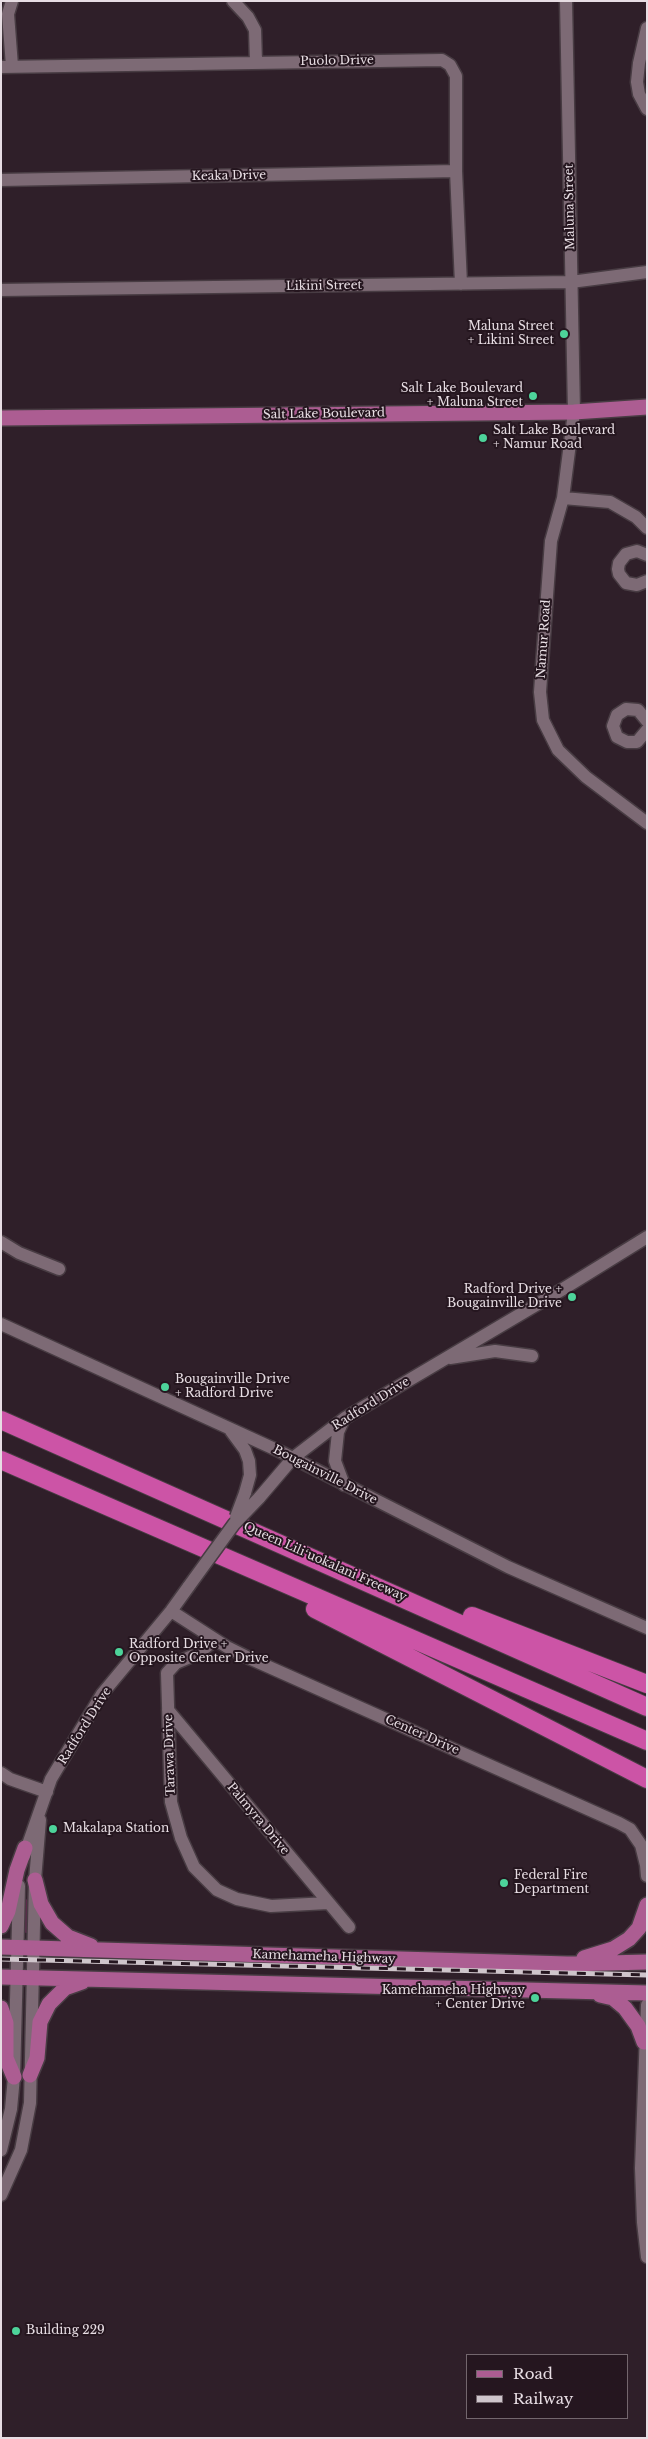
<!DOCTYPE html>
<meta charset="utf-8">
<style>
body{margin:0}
#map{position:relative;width:648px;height:2439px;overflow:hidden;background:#2f1f29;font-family:"Libre Baskerville",serif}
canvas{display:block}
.frame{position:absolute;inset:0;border:2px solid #e7dde3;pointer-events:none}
.legend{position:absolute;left:466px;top:2354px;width:162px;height:65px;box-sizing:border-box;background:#25161f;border:1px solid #73666d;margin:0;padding:6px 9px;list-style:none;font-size:15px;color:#e7dde3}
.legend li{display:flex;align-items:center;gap:10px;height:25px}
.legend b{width:25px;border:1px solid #73666d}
</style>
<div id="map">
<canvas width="648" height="2439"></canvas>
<div class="frame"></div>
<ul class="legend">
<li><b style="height:6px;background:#ac5d92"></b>Road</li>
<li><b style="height:6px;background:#cfc5cb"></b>Railway</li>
</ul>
</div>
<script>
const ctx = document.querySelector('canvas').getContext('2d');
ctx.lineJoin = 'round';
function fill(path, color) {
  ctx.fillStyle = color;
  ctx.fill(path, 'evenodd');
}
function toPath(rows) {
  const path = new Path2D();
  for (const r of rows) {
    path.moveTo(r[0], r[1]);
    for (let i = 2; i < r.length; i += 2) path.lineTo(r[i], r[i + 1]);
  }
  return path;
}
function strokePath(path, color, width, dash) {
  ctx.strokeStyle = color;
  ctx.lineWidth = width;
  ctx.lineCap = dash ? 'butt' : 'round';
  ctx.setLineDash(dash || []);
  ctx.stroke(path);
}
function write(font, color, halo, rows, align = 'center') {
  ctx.font = font + ' "Libre Baskerville",serif';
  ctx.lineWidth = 4;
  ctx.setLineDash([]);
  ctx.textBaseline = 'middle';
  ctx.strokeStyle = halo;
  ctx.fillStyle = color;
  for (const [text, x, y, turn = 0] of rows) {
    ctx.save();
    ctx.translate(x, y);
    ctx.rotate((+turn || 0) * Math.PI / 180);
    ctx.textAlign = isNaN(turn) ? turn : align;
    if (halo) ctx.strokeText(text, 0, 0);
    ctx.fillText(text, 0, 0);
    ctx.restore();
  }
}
const green = toPath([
 [25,1897,29,1903,28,1933,26,1933,24,1932]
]);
const minor = toPath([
 [233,1,248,17,255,30,256,62],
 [566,1,574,412,563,498,551,541,540,692,543,720,558,750,586,777,647,823],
 [647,28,639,63,637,82,639,94,647,109],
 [12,66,8,14,12,1],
 [1,67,442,60,450,65,456,76,456,171,461,284],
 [1,180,456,171],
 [1,290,571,282,647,272],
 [563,498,610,502,636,517,647,528],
 [647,555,637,551,626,554,619,563,618,569,619,574,626,583,637,585,647,581],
 [647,721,638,710,626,709,617,715,613,726,617,737,627,742,637,742,647,730],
 [1,1242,19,1253,59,1269],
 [1,1324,279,1451,508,1567,647,1628],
 [450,1358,495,1351,532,1356],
 [343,1421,338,1432,335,1461,344,1485],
 [231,1431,245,1450,249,1461,250,1475,245,1493],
 [259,1498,293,1458,345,1418,563,1289,647,1237],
 [171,1611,227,1647,251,1659,619,1823,630,1829,641,1845,646,1865,647,1876],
 [215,1640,197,1654,176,1663,167,1673,171,1802,181,1838,194,1867,217,1890,237,1899,271,1906,328,1903],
 [168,1710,349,1927],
 [1,1773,10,1779,47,1792],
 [24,1856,51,1779,102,1694,171,1611,189,1586],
 [647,2005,641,2168,643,2222,647,2257],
 [1,2150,11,2109,14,2077,19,1886],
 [1,2195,21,2150,30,2103,35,1880,40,1820]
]);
const major = toPath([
 [1,418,574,412,647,407],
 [35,1880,41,1904,52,1923,68,1937,91,1946],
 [1,1926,8,1911,17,1870,25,1848],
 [1,1947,567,1964,647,1962],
 [584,1958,613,1949,629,1939,639,1928,647,1905],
 [1,1977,647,1993],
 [600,1995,613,1998,625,2008,638,2026,644,2042],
 [1,2008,6,2023,6,2058,14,2077],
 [30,2075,37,2058,40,2022,49,2004,65,1988,82,1982]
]);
const highway = toPath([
 [1,1420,647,1707],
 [1,1460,647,1741],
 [315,1609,647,1779],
 [472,1616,647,1684]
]);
const rail = toPath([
 [1,1959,647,1975]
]);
const minorBridge = toPath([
 [236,1517,245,1493],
 [189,1586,234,1524,259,1498]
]);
const markers = [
 [564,334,5,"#4dd39a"],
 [533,396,5,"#4dd39a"],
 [483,438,5,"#4dd39a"],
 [572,1297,5,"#4dd39a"],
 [165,1387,5,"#4dd39a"],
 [119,1652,5,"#4dd39a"],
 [53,1829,5,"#4dd39a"],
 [504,1883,5,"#4dd39a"],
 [535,1998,5,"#4dd39a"],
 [16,2331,5,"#4dd39a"]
];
const streetNames = [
 ["Puolo Drive",337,61,-1],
 ["Keaka Drive",229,176,-1],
 ["Maluna Street",570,207,-91],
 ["Likini Street",324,286,-1],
 ["Salt Lake Boulevard",324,414,-1],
 ["Namur Road",544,639,-86],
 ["Radford Drive",371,1404,-32],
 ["Bougainville Drive",325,1475,27],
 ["Queen Liliʻuokalani Freeway",325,1562,24],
 ["Radford Drive",85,1726,-58],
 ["Center Drive",422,1735,24],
 ["Tarawa Drive",170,1755,-92],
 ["Palmyra Drive",258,1819,50],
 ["Kamehameha Highway",324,1957,2]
];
const poiNames = [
 ["Maluna Street",554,327,"right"],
 ["+ Likini Street",554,341,"right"],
 ["Salt Lake Boulevard",523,389,"right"],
 ["+ Maluna Street",523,403,"right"],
 ["Salt Lake Boulevard",493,431],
 ["+ Namur Road",493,445],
 ["Radford Drive +",562,1290,"right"],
 ["Bougainville Drive",562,1304,"right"],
 ["Bougainville Drive",175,1380],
 ["+ Radford Drive",175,1394],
 ["Radford Drive +",129,1645],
 ["Opposite Center Drive",129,1659],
 ["Makalapa Station",63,1829],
 ["Federal Fire",514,1876],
 ["Department",514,1890],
 ["Kamehameha Highway",525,1991,"right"],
 ["+ Center Drive",525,2005,"right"],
 ["Building 229",26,2331]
];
fill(green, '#5d294c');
strokePath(minor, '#483c43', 15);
strokePath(major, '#483c43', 18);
strokePath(highway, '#483c43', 20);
strokePath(minor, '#7d6a75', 12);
strokePath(major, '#ac5d92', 15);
strokePath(highway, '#cc54a6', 18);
strokePath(rail, '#cfc5cb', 5);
strokePath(rail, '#25161f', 3, [9]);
strokePath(minorBridge, '#483c43', 15, []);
strokePath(minorBridge, '#7d6a75', 12);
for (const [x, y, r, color] of markers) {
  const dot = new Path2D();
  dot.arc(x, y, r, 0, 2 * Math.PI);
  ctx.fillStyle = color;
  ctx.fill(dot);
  strokePath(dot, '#25161f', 2);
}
write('12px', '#e7dde3', '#25161f', streetNames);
write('12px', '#e7dde3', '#25161f', poiNames, 'left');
</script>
